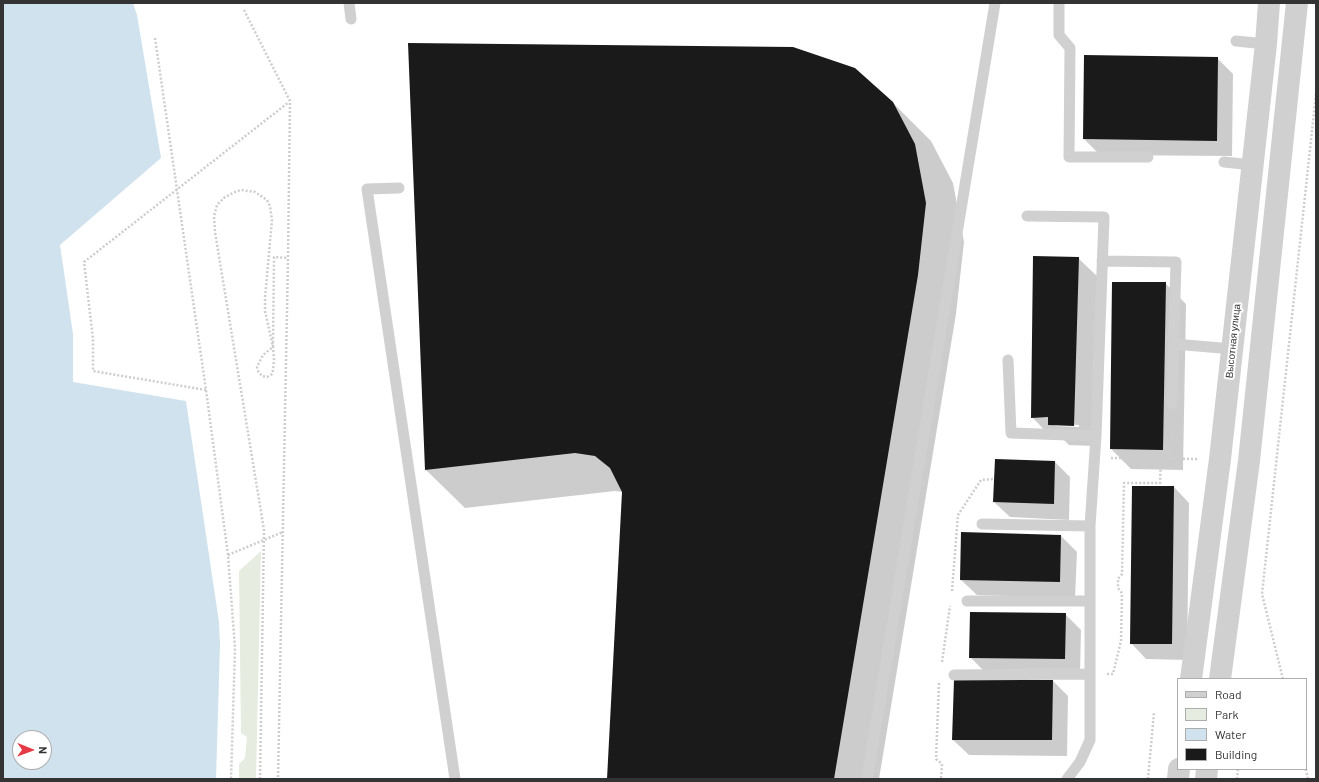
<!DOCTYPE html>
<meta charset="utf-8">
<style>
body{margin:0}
#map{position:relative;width:1319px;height:782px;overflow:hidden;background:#fff;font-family:Barlow,sans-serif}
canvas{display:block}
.frame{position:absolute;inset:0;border:4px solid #333;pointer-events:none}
.legend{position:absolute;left:1177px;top:678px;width:130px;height:92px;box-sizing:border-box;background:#fff;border:1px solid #adadad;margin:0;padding:5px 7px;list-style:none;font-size:12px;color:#333}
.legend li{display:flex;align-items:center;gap:8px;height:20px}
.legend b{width:20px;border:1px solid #adadad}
.north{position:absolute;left:12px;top:730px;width:40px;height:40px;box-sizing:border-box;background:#fff;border:1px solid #adadad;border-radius:50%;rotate:91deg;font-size:11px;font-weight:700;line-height:16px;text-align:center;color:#333}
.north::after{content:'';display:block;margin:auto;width:14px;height:18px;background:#e63946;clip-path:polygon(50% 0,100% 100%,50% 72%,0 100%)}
</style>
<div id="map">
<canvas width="1319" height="782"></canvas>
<div class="frame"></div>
<ul class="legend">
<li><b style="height:5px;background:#d0d0d0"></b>Road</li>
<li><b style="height:11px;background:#e6ecdf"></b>Park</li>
<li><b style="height:11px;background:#cfe2ee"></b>Water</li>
<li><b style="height:11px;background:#1a1a1a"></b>Building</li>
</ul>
<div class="north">N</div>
</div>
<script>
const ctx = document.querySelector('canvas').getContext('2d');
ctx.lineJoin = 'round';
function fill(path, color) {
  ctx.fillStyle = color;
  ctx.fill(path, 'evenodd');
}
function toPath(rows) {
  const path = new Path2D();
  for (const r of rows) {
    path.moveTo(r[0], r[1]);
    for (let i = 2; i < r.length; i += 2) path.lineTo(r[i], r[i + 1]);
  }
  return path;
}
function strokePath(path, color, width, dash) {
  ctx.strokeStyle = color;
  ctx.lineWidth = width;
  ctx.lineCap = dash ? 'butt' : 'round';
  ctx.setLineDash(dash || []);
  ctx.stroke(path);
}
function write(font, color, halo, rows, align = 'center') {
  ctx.font = font + ' Barlow,sans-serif';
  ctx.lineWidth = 4;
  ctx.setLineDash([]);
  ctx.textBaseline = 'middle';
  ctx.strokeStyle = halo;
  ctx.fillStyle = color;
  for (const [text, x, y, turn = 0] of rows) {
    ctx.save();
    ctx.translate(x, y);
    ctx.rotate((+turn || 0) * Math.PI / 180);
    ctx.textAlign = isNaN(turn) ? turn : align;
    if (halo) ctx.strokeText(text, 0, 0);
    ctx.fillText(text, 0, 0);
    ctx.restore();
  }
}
const green = toPath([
 [261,551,256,779,239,779,239,764,245,758,247,737,241,733,239,571]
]);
const water = toPath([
 [3,3,133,3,137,15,161,158,60,245,73,334,73,382,186,401,219,622,220,644,216,779,3,779],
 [20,738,44,738,44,762,20,762]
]);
const shadow = toPath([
 [1217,58,1233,74,1232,156,1100,155,1084,139],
 [892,102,931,141,953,183,964,242,956,314,879,779,608,779,623,492,615,491,465,508,426,470],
 [1078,258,1099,278,1094,446,1069,445,1061,437,1052,438,1032,417],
 [1053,424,1079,425,1079,427,1055,426],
 [1165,283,1186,304,1183,470,1131,469,1111,449],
 [1055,462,1070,477,1069,520,1010,517,994,502],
 [1174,487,1189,503,1187,660,1146,659,1131,643],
 [1061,536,1077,552,1075,598,977,595,961,580],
 [1065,614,1081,630,1080,674,986,673,970,657],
 [1053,681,1068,696,1067,756,969,755,953,740]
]);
const building = toPath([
 [408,43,793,47,855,68,893,102,915,144,926,203,918,275,834,779,607,779,622,492,610,468,595,456,575,453,425,470],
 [1084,55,1218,57,1217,141,1083,139],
 [1033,256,1079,257,1074,426,1048,425,1048,417,1031,418],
 [1112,282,1166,282,1163,450,1110,449],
 [995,459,1055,461,1054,504,993,502],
 [1132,486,1174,486,1172,644,1130,644],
 [961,532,1061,535,1060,582,960,580],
 [970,612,1066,613,1065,659,969,658],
 [954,680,1053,680,1052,740,952,740]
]);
const path = toPath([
 [244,10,290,101,288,258,278,779],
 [155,38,206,390,228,555,235,648,231,779],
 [206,390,93,371,93,339,84,262,289,102],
 [1111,458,1198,459],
 [1170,459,1172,419],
 [228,555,283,532],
 [952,591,958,515,981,480,994,479],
 [942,662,950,606],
 [1107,674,1113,674,1121,641,1122,593,1118,588,1118,579,1122,574,1124,483,1160,483,1161,459],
 [1283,679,1262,594,1316,94],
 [939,683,936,759,942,764,941,779],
 [1306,769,1308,779],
 [260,779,264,530,215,232,214,216,217,205,225,197,235,192,241,190,255,192,267,200,270,206,272,220,265,298,265,311,273,347,274,360,273,370,272,374,267,377,262,376,258,371,257,367,263,355,273,347,274,257,288,258],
 [1148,779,1154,712],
 [1237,779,1238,769]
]);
const service = toPath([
 [349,3,351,19],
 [1059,3,1059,35,1070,48,1069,157,1148,157],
 [1236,41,1266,44],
 [1224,162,1253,165],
 [399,188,367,189,455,779],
 [1027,216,1104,217,1096,436,1090,526,1090,740,1080,762,1067,779],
 [1102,261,1176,262,1172,403],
 [1174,344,1233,349],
 [1008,360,1011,433,1096,436],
 [982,524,1090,526],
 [967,601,1090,601],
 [954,675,1090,674],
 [867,779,995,3]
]);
const minor = toPath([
 [1191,679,1220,459,1266,44,1269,3],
 [1220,679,1249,461,1297,3],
 [1178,779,1179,769],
 [1206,779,1207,769]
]);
const streetNames = [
 ["Высотная улица",1233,341,-84]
];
fill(green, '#e6ecdf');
fill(water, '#cfe2ee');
fill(shadow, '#0003');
fill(building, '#1a1a1a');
strokePath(path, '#cdcdcd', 2.5, [2, 2]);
strokePath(service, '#d0d0d0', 11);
strokePath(minor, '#d0d0d0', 22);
write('10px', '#333', '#fff', streetNames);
</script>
